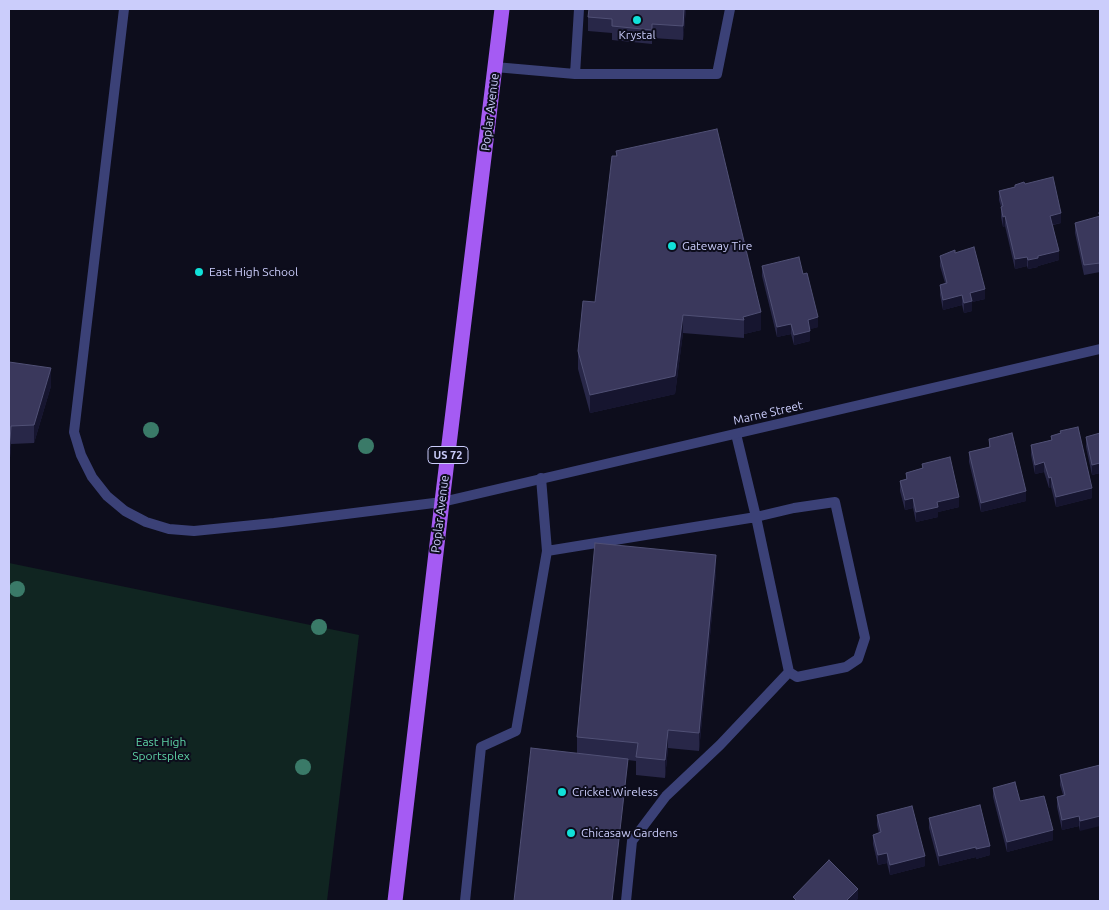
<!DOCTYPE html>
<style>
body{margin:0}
#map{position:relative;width:1109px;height:910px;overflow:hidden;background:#0d0d1c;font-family:Ubuntu,sans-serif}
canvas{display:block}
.frame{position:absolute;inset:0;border:10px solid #cbcdfb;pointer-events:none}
</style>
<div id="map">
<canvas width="1109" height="910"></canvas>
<div class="frame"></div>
</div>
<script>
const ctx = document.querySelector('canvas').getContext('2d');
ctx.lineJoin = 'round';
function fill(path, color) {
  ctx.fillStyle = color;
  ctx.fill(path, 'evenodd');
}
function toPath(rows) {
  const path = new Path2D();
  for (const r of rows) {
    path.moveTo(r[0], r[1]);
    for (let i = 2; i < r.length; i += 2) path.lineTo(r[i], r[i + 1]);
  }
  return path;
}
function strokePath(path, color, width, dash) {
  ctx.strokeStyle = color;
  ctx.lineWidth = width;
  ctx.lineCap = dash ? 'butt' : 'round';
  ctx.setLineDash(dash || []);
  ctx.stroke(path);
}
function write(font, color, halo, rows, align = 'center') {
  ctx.font = font + ' Ubuntu,sans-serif';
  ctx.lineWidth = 4;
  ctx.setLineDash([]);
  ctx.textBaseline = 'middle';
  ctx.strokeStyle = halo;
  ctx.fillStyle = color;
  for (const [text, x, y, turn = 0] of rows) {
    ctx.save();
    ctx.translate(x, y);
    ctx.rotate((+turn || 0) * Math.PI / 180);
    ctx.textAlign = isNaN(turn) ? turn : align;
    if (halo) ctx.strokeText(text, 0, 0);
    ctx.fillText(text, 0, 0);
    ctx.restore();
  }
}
const green = toPath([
 [9,563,359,635,327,901,9,901]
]);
const lane = toPath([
 [124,9,74,432,81,455,92,477,107,496,125,511,146,522,169,529,194,531,274,523,442,502],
 [495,67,575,74,717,74,730,9],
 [575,74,579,9],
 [835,502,865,638,858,659,846,667,797,677,789,672,756,517,794,508,835,502],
 [547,551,756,517,736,434],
 [465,901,481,747,516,731,547,551,541,478],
 [626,901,632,841,666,796,720,745,789,672]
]);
const street = toPath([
 [442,502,1100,349]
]);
const primary = toPath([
 [395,901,442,502,502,9]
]);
const trees = [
 [151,430],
 [366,446],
 [17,589],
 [319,627],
 [303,767]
];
const wall = toPath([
 [686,9,683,40,652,38,652,44,612,40,612,33,588,31,588,17],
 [616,151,761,330,744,334,744,338,683,333,675,394,590,413,578,369,578,351,595,302,616,156],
 [1025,184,1061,223,1053,225,1059,260,1038,266,1038,267,1028,269,1027,266,1015,269,1005,226,1003,227,1001,217,1001,207,999,200,999,191,1015,187,1015,185],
 [1099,213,1100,213,1100,272,1084,275,1075,233,1075,223,1099,217],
 [955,253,985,299,972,302,972,311,964,313,962,305,943,310,940,295,940,285,945,283,940,266,940,256],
 [762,266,803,274,818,327,810,329,810,341,794,345,791,334,777,337,762,276],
 [9,362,51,386,34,443,11,444,9,472],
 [1100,427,1100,473,1092,475,1086,447,1086,437,1100,433],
 [1060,431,1092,498,1056,507,1051,487,1049,488,1044,472,1035,474,1031,455,1031,445,1051,440,1051,436,1060,433],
 [989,439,1026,501,981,512,969,462,969,452,989,447],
 [922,464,959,507,938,512,938,517,916,522,913,508,905,510,900,491,900,481,906,479,906,473,922,468],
 [716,573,699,751,668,748,665,778,636,775,636,761,628,760,628,764,577,753,577,737],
 [1100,765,1080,831,1079,826,1062,830,1057,807,1057,797,1063,795,1060,785,1060,775],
 [993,788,1053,840,1007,852,993,797],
 [877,815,925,866,890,875,887,863,878,865,873,844,873,835,879,833,877,825],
 [929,818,990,855,976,859,976,857,939,866,929,828]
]);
const shadedWall = toPath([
 [684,9,686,9,683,40,683,26],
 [1061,213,1061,223,1050,225,1050,216],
 [1005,216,1005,226,1003,227,1003,217],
 [1059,251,1059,260,1038,266,1038,267,1028,269,1028,260,1038,256],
 [1027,257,1027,266,1015,269,1015,259],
 [985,289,985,299,972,302,972,311,964,313,964,303,970,293],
 [962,295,962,305,943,310,943,300],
 [761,312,761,330,744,334,744,320,743,317],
 [683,315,683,333,675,394,590,413,590,395],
 [818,317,818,327,808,330,808,320],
 [791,324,791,334,777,337,777,327],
 [810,331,810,341,794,345,794,335],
 [51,368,51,386,34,443,34,425],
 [11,426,11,444,9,472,9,455],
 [1044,462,1044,472,1035,474,1035,465],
 [1100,463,1100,473,1092,475,1092,465],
 [1051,477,1051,487,1049,488,1049,478],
 [1092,488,1092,498,1056,507,1056,497],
 [1026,491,1026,501,981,512,981,503],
 [959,497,959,507,938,512,938,517,916,522,916,512,937,502],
 [913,498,913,508,905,510,905,500],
 [716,555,716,573,699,751,699,733],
 [668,730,668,748,665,778,665,760],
 [628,759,628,764,612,901],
 [1079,816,1079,826,1062,830,1062,820],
 [1100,816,1100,826,1080,831,1080,821],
 [1053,830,1053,840,1007,852,1007,842],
 [990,846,990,855,976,859,976,849],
 [976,847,976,857,939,866,939,856],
 [887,853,887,863,878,865,878,855],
 [925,856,925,866,890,875,890,865],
 [858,889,858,899,856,901,846,901]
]);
const building = toPath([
 [589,9,684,9,683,26,652,24,652,30,612,26,612,19,588,17,589,9],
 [717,129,761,312,743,317,744,320,683,315,675,376,590,395,578,351,583,301,595,302,612,156,617,156,616,151,717,129],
 [1053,177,1061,213,1050,216,1059,251,1038,256,1038,258,1028,260,1027,257,1015,259,1005,216,1003,217,1001,207,1003,206,999,191,1015,187,1015,185,1024,182,1025,184,1053,177],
 [1099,213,1100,213,1100,263,1084,265,1075,223,1100,216,1099,213],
 [974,247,985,289,970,293,972,301,964,303,962,295,943,300,940,285,947,283,940,256,955,250,955,253,974,247],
 [799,257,803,274,807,273,818,317,808,320,810,331,794,335,791,324,777,327,762,266,799,257],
 [9,362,51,368,34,425,11,426,9,455,9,362],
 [1078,427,1092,488,1056,497,1051,477,1049,478,1044,462,1035,465,1031,445,1052,440,1051,436,1061,433,1060,431,1078,427],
 [1012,433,1026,491,981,503,969,452,990,447,989,439,1012,433],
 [1100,433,1100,463,1092,465,1086,437,1100,433],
 [950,457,959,497,937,502,938,507,916,512,913,498,905,500,900,481,907,479,906,473,923,468,922,464,950,457],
 [595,543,716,555,699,733,668,730,665,760,636,757,638,743,577,737,595,543],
 [531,748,628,759,612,901,514,901,531,748],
 [1100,765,1100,816,1080,821,1079,816,1062,820,1057,797,1065,795,1060,775,1100,765],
 [1015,782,1020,801,1044,796,1053,830,1007,842,993,788,1015,782],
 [980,805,990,846,976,849,976,847,939,856,929,818,980,805],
 [912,806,925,856,890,865,887,853,878,855,873,835,881,832,877,815,912,806],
 [829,860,858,889,846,901,797,901,793,897,829,860]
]);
const markers = [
 [637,20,5,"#11e1d9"],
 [672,246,5,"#11e1d9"],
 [199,272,5,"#11e1d9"],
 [562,792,5,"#11e1d9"],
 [571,833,5,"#11e1d9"]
];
const shields = [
 [448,455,40]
];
const shieldNames = [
 ["US 72",448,455]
];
const poiNames = [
 ["Krystal",637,35,"center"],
 ["Gateway Tire",682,246],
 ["East High School",209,272],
 ["Cricket Wireless",572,792],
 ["Chicasaw Gardens",581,833]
];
const streetNames = [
 ["Poplar Avenue",490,112,-83],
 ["Marne Street",768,413,-13],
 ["Poplar Avenue",440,514,-83]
];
const parkNames = [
 ["East High",161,742],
 ["Sportsplex",161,756]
];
fill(green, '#102521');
strokePath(lane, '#3b4177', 10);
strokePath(street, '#3b4177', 10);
strokePath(primary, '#a55bf3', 15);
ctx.fillStyle = '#3a7a68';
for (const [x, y] of trees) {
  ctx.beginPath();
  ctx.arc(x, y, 8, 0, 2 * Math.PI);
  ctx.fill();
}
fill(wall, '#282748');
fill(shadedWall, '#16152f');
fill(building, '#3a385c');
strokePath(building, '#505075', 1);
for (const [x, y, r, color] of markers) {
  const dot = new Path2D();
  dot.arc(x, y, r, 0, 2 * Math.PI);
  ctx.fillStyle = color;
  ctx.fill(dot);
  strokePath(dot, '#0d0d1c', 2);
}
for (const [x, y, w] of shields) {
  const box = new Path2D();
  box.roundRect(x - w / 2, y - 8.5, w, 17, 4);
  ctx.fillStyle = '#0d0d1c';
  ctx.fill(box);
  strokePath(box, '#cbcdfb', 1);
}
write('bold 11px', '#cbcdfb', null, shieldNames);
write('12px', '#cbcdfb', '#0d0d1c', poiNames, 'left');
write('12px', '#cbcdfb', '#0d0d1c', streetNames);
write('12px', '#5ed4a6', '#0d0d1c', parkNames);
</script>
